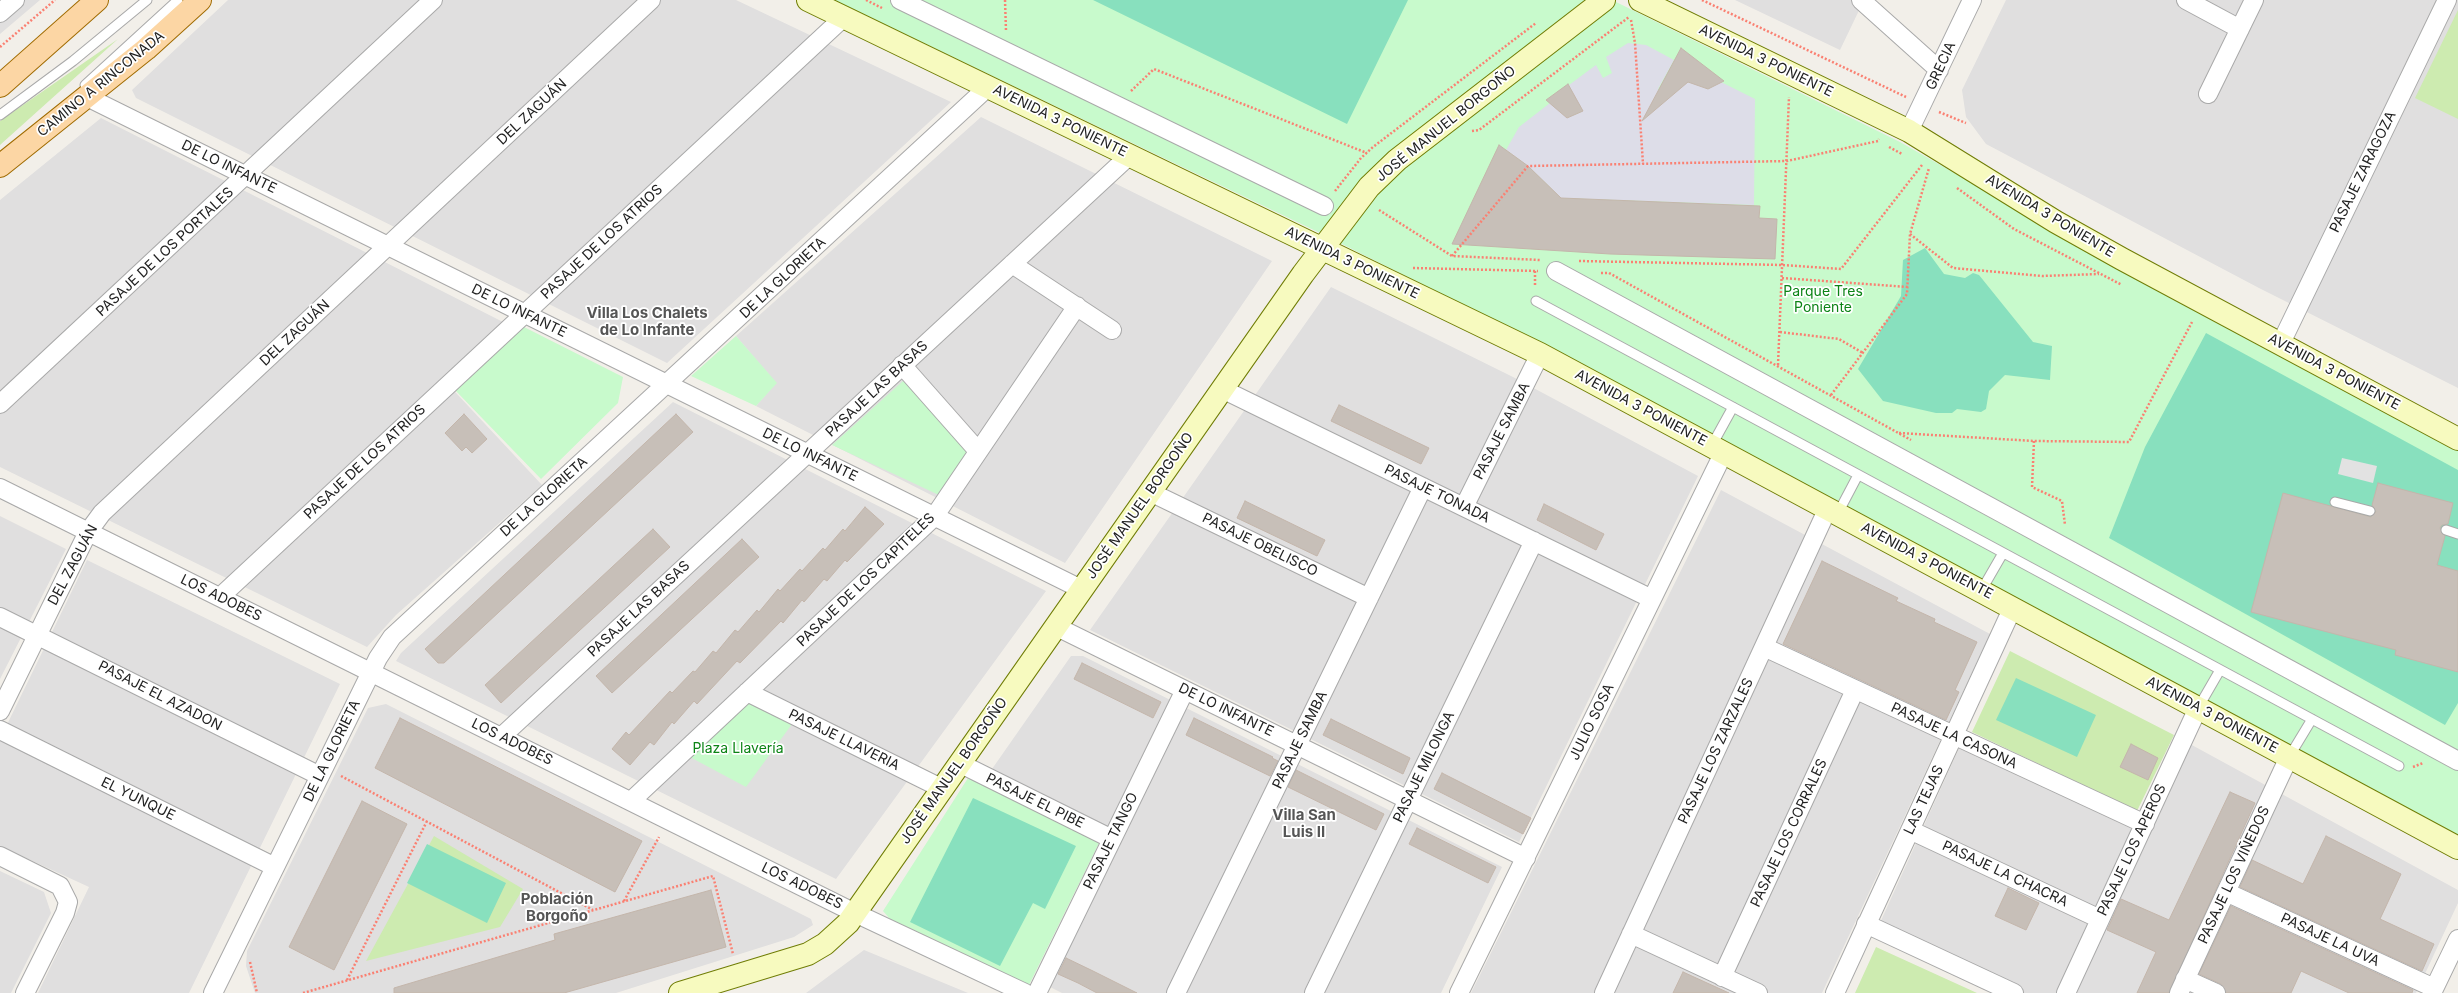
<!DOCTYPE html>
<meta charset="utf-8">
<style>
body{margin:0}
canvas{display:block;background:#f2efe9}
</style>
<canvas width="2458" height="993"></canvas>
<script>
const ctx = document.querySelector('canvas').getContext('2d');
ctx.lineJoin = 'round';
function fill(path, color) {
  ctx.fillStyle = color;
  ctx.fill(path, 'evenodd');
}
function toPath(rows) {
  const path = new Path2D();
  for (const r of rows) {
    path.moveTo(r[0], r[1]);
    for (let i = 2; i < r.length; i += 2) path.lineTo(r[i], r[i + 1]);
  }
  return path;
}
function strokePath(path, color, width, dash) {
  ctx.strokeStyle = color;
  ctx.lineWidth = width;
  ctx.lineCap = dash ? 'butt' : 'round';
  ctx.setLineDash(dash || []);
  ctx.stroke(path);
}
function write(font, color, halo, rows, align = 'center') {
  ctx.font = font + ' Inter,sans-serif';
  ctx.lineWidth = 3.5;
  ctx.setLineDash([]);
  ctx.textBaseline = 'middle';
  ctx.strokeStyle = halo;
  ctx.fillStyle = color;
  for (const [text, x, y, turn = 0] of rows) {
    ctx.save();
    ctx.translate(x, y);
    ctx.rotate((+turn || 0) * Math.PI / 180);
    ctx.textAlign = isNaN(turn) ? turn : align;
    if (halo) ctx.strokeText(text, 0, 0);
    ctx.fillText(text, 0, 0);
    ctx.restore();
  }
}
const residential = toPath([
 [0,0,40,0,0,34],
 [228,0,736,0,951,102,667,363,136,98,132,90],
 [1735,0,1864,0,1840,50],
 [2006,0,2458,0,2458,388,2259,288,1986,144,1966,117,1962,90],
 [981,117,1272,261,1065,563,756,406,776,383,736,336],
 [101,118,503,322,443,379,542,485,396,615,367,647,0,467,0,200],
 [1331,287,1513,377,1698,476,1519,842,1090,630],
 [673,402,1046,591,836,879,396,661,401,653],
 [1721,490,1990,634,1822,993,1471,993],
 [0,516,66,549,0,679],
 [87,560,340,684,189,993,38,993,89,887,0,846,0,739],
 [1071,656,1083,656,1502,867,1441,993,1062,993,1046,985,1118,837,992,769],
 [386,704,811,919,813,925,794,937,616,993,255,993,246,966,247,951,368,708],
 [2190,744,2458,890,2458,903,2416,993,2023,993,1879,925,1960,746,2149,836],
 [0,871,44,892,51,913,11,993,0,993],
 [864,950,968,993,806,993]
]);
const grass = toPath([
 [2458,10,2458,119,2415,98],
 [118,39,0,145,0,121],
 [2010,651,2174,735,2137,811,1972,732],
 [434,836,523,889,500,927,366,961],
 [1876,947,1977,993,1855,993]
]);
const park = toPath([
 [834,0,1612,0,1900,142,2028,215,2104,261,2458,451,2458,842,1553,350,1318,232],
 [520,325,623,377,618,403,541,479,454,389],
 [736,336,777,383,756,406,691,376],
 [903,381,969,449,941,496,832,445],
 [749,697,795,720,746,787,688,756],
 [968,778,1101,839,1029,985,890,919,883,911]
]);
const pitch = toPath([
 [1093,0,1408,0,1347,124],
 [1925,248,1944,274,1965,278,1973,273,1979,275,2033,342,2052,346,2050,380,2005,375,1989,391,1986,409,1981,412,1957,409,1952,413,1936,413,1883,401,1858,369,1901,296,1903,260],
 [2206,333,2458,470,2458,703,2445,725,2109,538,2145,447],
 [2016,678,2096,715,2077,757,1996,720],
 [973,798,1076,846,1045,909,1033,903,1000,966,910,922],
 [427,844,506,883,487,923,407,883]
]);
const parking = toPath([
 [2342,458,2377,466,2373,483,2338,474]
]);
const plaza = toPath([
 [1628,43,1646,45,1674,60,1658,89,1659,97,1665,101,1686,83,1690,82,1708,89,1721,82,1755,99,1754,205,1561,198,1528,166,1506,150,1519,127,1550,103,1569,117,1581,112,1569,85,1596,65,1603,78,1612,73,1606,57]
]);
const building = toPath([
 [1681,48,1724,81,1708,89,1688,82,1642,121,1681,48],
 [1568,84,1583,111,1567,118,1546,100,1568,84],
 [1499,145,1528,166,1561,198,1760,206,1759,218,1777,219,1775,259,1610,254,1452,244,1499,145],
 [1339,405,1429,448,1421,464,1331,421,1339,405],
 [464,414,487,439,472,453,466,447,462,451,445,433,464,414],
 [676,414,693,432,444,663,438,663,425,649,676,414],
 [2378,483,2453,503,2448,524,2442,525,2440,528,2445,536,2437,565,2458,571,2458,672,2395,655,2396,650,2251,612,2283,493,2371,517,2376,512,2372,505,2378,483],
 [1245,501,1325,540,1317,556,1237,518,1245,501],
 [1544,504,1604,534,1596,550,1537,520,1544,504],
 [865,507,884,524,847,562,845,560,827,581,824,579,804,602,802,600,783,623,781,621,740,663,737,661,697,704,694,701,674,724,672,722,654,745,650,742,630,765,612,749,626,732,629,735,670,691,672,693,693,671,695,672,713,651,716,653,735,630,738,632,757,610,759,612,778,589,780,591,800,569,802,571,823,548,825,550,843,529,845,531,865,507],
 [653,529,670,547,501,703,485,685,653,529],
 [742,539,759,557,612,693,596,676,742,539],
 [1822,561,1898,598,1896,601,1935,619,1934,622,1977,642,1955,690,1959,692,1946,720,1783,644,1822,561],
 [1082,663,1161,702,1153,718,1074,679,1082,663],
 [400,718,642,841,615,892,375,768,400,718],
 [1194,718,1273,757,1272,758,1278,761,1270,776,1186,735,1194,718],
 [1331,719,1410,758,1403,774,1323,735,1331,719],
 [2131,744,2158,758,2148,780,2120,767,2131,744],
 [1296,770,1384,814,1376,830,1288,787,1296,770],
 [1442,773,1531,818,1523,834,1434,789,1442,773],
 [2230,792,2255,803,2169,993,2137,993,2156,952,2107,930,2121,899,2169,920,2230,792],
 [362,801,407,824,334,970,289,947,362,801],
 [1417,828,1496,867,1488,883,1409,844,1417,828],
 [2326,836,2401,874,2380,919,2434,944,2422,971,2240,887,2252,860,2303,884,2326,836],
 [2008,888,2039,903,2026,930,1995,916,2008,888],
 [711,890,726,947,564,993,394,993,394,988,555,940,554,934,711,890],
 [2231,906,2413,990,2412,993,2349,993,2301,971,2291,993,2226,993,2221,984,2199,974,2231,906],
 [1066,958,1093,971,1137,993,1097,993,1078,983,1058,974,1066,958],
 [1683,972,1729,993,1673,993,1683,972]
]);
const path = toPath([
 [866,0,882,8],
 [1005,0,1006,31],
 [1702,0,1906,97],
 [1631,20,1635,43,1643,164],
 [0,47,55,0],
 [1131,91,1154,69,1367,153],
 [1939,112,1966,123],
 [1472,131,1479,130,1629,17],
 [1889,147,1902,154],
 [1957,188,2014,229,2122,285],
 [1335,191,1361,158,1373,147,1536,23],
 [1379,210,1452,256,1540,260],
 [1910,234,1953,268,2042,276,2099,274],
 [1452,256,1528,166,1787,161,1878,141,1879,139],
 [1579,261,1783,265,1841,269,1922,165],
 [1413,268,1538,271],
 [1535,271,1535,287],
 [1601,273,1609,273,1911,440],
 [1782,278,1908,287],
 [1780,332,1839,339,1863,353],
 [1778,365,1789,97],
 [1831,395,1907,294,1910,234,1929,168],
 [1899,433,2034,441,2129,442,2192,322],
 [2034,441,2032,487,2062,501,2065,525],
 [2413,767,2423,763],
 [341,776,593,910],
 [624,901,659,837],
 [250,962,257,993],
 [347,980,427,821],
 [303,993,713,876,733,954]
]);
const lane = toPath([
 [85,85,178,0],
 [0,115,73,61,147,0],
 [1536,301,2399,766],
 [1712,445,1733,407],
 [2335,502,2370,511],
 [1838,513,1858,475],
 [2446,530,2458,534],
 [1981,591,2003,553],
 [2198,708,2220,670],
 [2289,757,2312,719]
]);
const street = toPath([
 [900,0,1324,206],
 [1861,0,1939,70],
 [2186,0,2240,29],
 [0,13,15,0],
 [2208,94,2254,0],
 [87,97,1081,589],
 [1909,131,1972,0],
 [1012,264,1112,330],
 [1556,271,2458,761],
 [2281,343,2447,0],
 [902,365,978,451],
 [1222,389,1652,599],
 [0,404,433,0],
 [0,488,855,913,1025,993],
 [1150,492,1369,598],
 [1464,507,1540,354],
 [220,597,844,17],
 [0,617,320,776],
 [1055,626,1526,858],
 [1764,647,2145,824],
 [747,692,941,788],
 [0,711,88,532,102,513,651,0],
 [0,730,275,867],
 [501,737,1130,155],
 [959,763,1112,839],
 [631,801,934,517,1077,306],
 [1910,830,2100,919],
 [0,856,60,886,68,902,65,913,25,993],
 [2226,892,2434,988],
 [1866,924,2014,993],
 [1631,934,1758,993],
 [1722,977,1855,690],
 [2185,979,2216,993],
 [213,993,378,658,392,637,989,86],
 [1037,993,1185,690],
 [1176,993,1423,487],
 [1314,993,1534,541],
 [1459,993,1724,452],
 [1604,993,1828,508],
 [1835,993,2013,607],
 [2066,993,2198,708],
 [2179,993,2289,757],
 [2432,993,2458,939]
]);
const secondary = toPath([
 [808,0,1540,354,2458,848],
 [1640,0,1909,131,2056,222,2122,259,2458,439],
 [680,993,808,954,825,944,848,923,1303,274,1369,187,1397,160,1604,0]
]);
const primary = toPath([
 [0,86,97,0],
 [0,166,146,49,200,0]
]);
const streetNames = [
 ["AVENIDA 3 PONIENTE",1766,61,26],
 ["GRECIA",1941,66,-65],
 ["CAMINO A RINCONADA",101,84,-39],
 ["DEL ZAGUÁN",532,112,-43],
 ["AVENIDA 3 PONIENTE",1060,121,26],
 ["JOSÉ MANUEL BORGOÑO",1446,124,-39],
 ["DE LO INFANTE",229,167,26],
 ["PASAJE ZARAGOZA",2363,172,-64],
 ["AVENIDA 3 PONIENTE",2050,216,31],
 ["PASAJE DE LOS ATRIOS",602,242,-43],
 ["PASAJE DE LOS PORTALES",165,252,-43],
 ["AVENIDA 3 PONIENTE",1352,263,26],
 ["DE LA GLORIETA",783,278,-43],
 ["DE LO INFANTE",519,311,26],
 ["DEL ZAGUÁN",295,333,-43],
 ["AVENIDA 3 PONIENTE",2334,372,28],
 ["PASAJE LAS BASAS",877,389,-43],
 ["AVENIDA 3 PONIENTE",1641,408,28],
 ["PASAJE SAMBA",1502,431,-63],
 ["DE LO INFANTE",810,455,26],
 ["PASAJE DE LOS ATRIOS",365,462,-43],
 ["PASAJE TONADA",1437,494,26],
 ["DE LA GLORIETA",544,497,-42],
 ["JOSÉ MANUEL BORGOÑO",1140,506,-55],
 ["PASAJE OBELISCO",1260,545,26],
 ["AVENIDA 3 PONIENTE",1927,561,28],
 ["DEL ZAGUÁN",73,565,-62],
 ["PASAJE DE LOS CAPITELES",866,580,-44],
 ["LOS ADOBES",221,598,26],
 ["PASAJE LAS BASAS",639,609,-43],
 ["PASAJE EL AZADON",160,696,27],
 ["DE LO INFANTE",1226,710,26],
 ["AVENIDA 3 PONIENTE",2212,715,28],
 ["JULIO SOSA",1592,722,-64],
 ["PASAJE LA CASONA",1954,736,25],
 ["PASAJE LLAVERIA",844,740,26],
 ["PASAJE SAMBA",1300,740,-64],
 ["LOS ADOBES",512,742,26],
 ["DE LA GLORIETA",332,751,-64],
 ["PASAJE LOS ZARZALES",1716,751,-65],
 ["PASAJE MILONGA",1424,767,-64],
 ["JOSÉ MANUEL BORGOÑO",954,771,-55],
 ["EL YUNQUE",138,799,26],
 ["LAS TEJAS",1924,800,-65],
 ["PASAJE EL PIBE",1035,801,26],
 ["PASAJE LOS CORRALES",1789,833,-65],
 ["PASAJE TANGO",1111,841,-64],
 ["PASAJE LOS APEROS",2132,850,-65],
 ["PASAJE LA CHACRA",2005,874,25],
 ["PASAJE LOS VIÑEDOS",2234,875,-65],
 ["LOS ADOBES",802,886,26],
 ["PASAJE LA UVA",2330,940,25]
];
const parkNames = [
 ["Parque Tres",1823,292],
 ["Poniente",1823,308],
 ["Plaza Llavería",738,749]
];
const neighbourhoodNames = [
 ["Villa Los Chalets",647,313],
 ["de Lo Infante",647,330],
 ["Villa San",1304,815],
 ["Luis II",1304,832],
 ["Población",557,899],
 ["Borgoño",557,916]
];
fill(residential, '#e0dfdf');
fill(grass, '#cdebb0');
fill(park, '#c8facc');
fill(pitch, '#88e0be');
fill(parking, '#e2e2e2');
fill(plaza, '#dddde8');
fill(building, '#c7bfb8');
strokePath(building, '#c4b6ab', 1);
strokePath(lane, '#a9a9a9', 11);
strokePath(street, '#a9a9a9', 20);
strokePath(secondary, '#707d05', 24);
strokePath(primary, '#a06b00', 24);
strokePath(path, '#fa8072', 2.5, [2, 2]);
strokePath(lane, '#fff', 9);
strokePath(street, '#fff', 18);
strokePath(secondary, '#f7fabf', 22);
strokePath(primary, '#fcd6a4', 22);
write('14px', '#222', '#fff', streetNames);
write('14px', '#0c8416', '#fff', parkNames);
write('bold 15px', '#555', '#fff', neighbourhoodNames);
</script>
